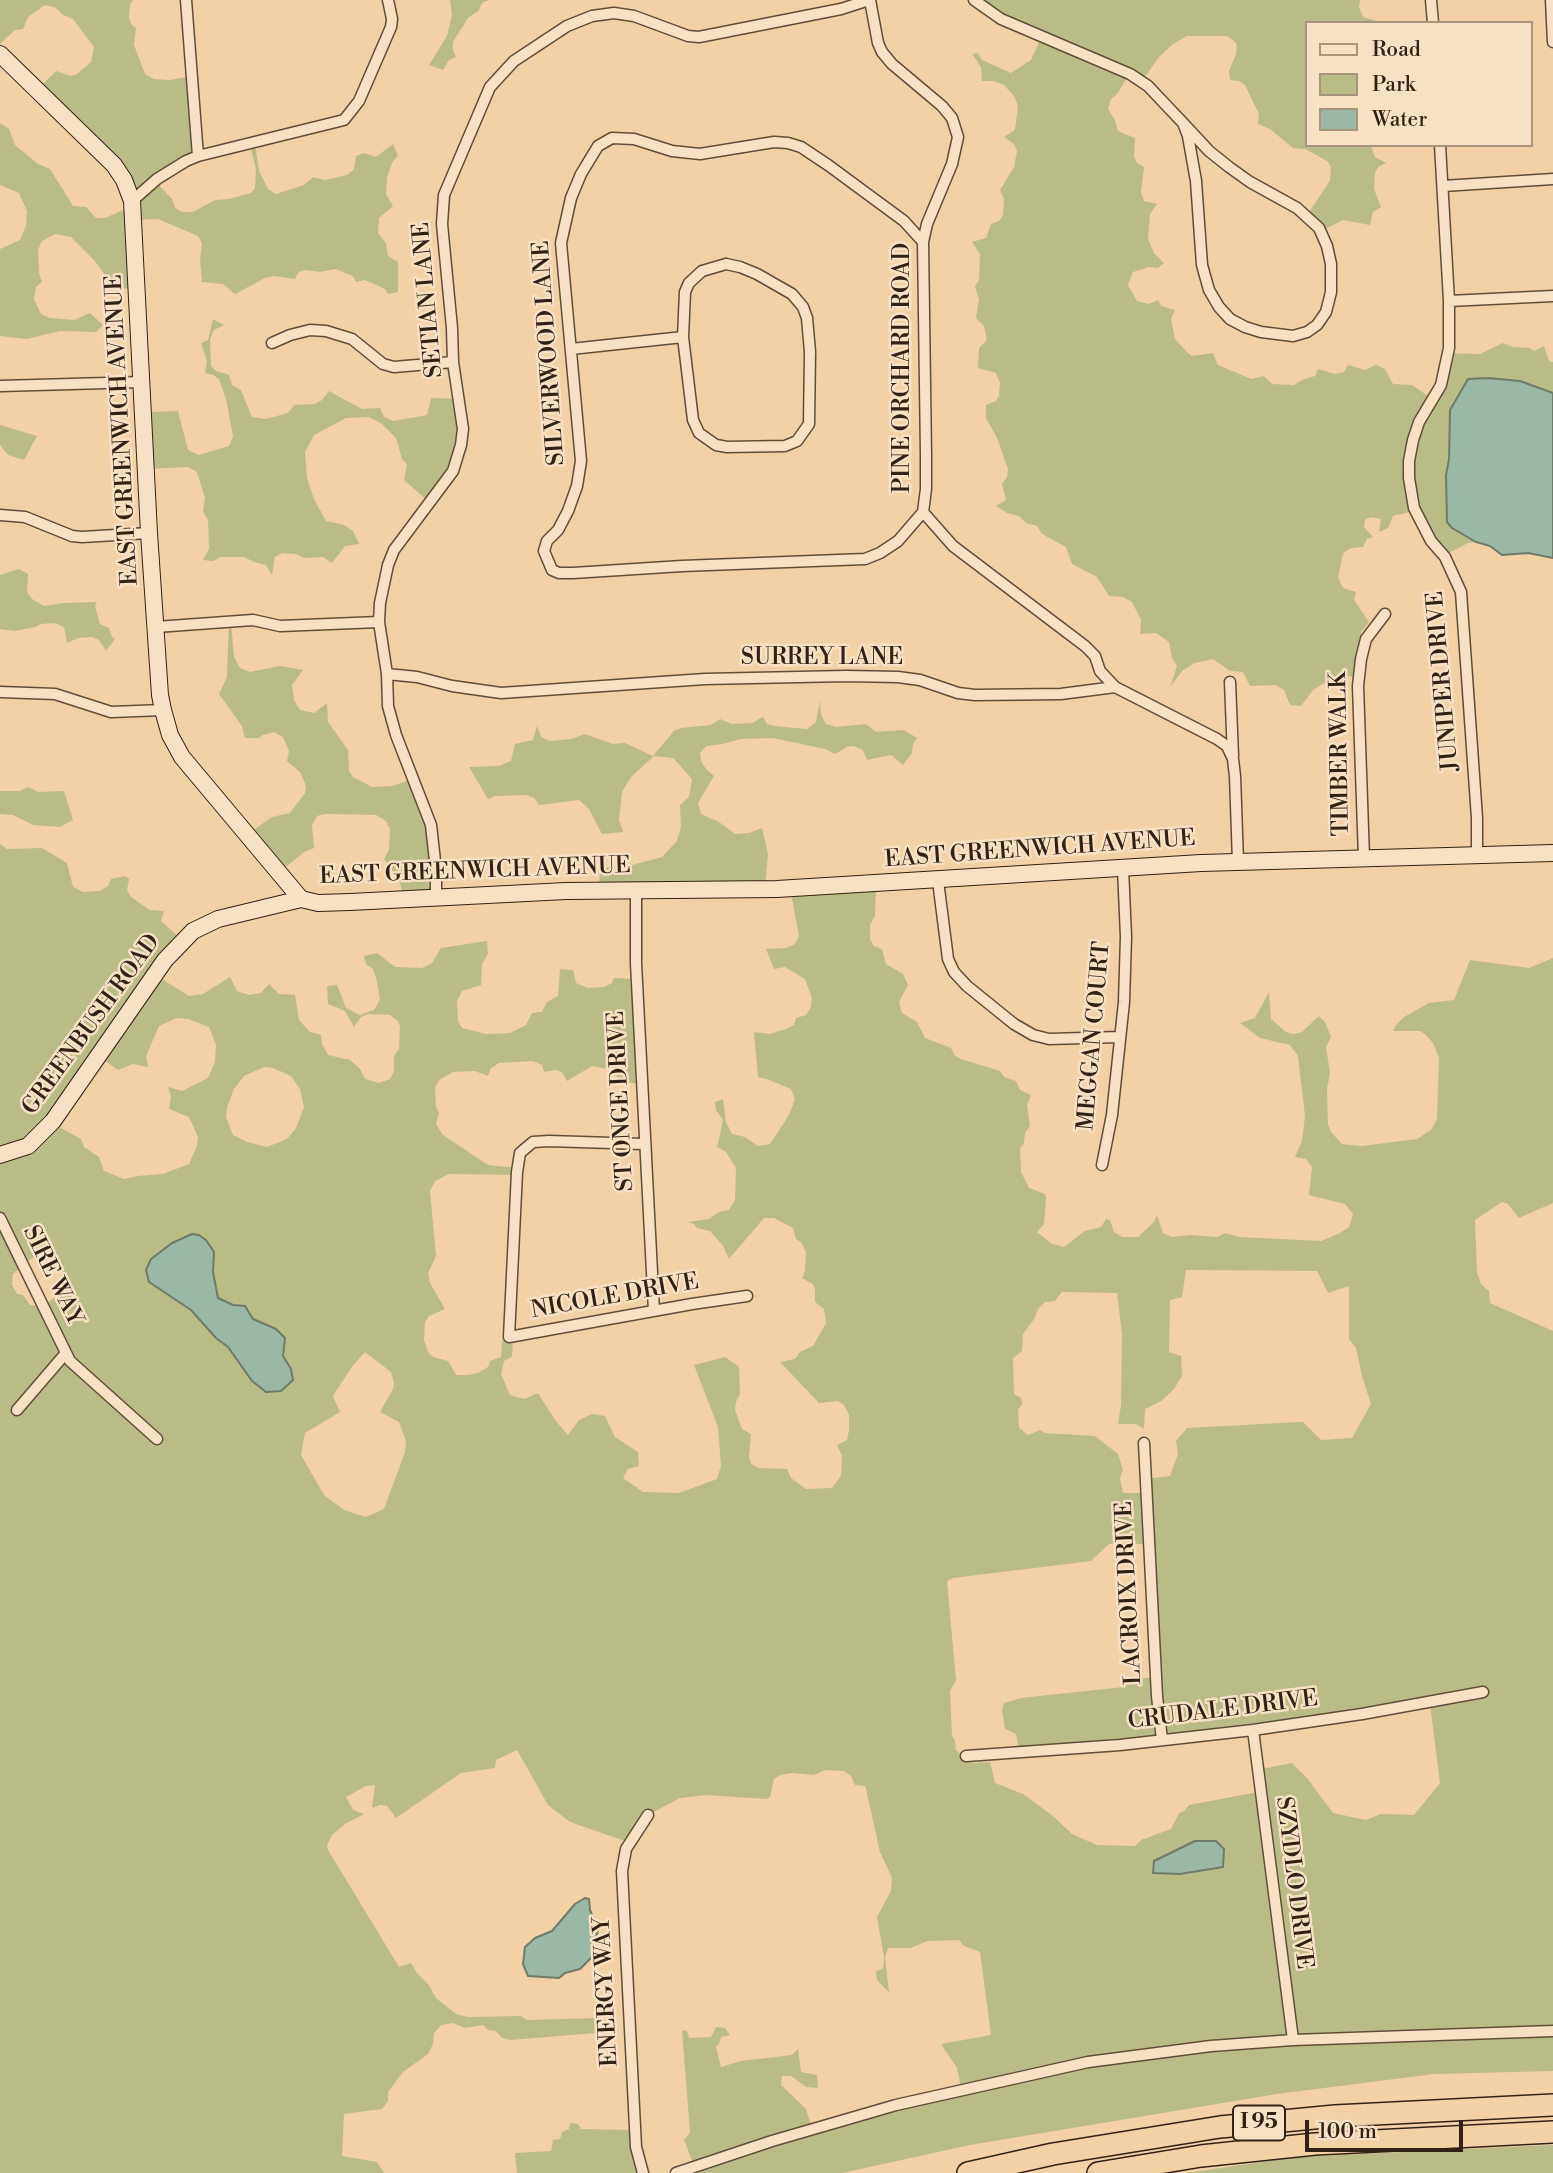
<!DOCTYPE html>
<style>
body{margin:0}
#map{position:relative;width:1553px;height:2173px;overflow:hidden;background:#f2d1a4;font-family:"Libre Bodoni",serif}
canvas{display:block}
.legend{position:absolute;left:1305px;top:21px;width:228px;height:126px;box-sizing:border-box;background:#f7e1c4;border:2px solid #a7957e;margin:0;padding:9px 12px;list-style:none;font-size:21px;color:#302216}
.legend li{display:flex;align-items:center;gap:14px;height:35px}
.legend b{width:35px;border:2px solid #a7957e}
.scale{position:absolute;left:1305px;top:2120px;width:158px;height:32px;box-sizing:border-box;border:4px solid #302216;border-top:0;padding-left:9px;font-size:21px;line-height:24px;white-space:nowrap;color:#302216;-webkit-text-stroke:5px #f7e1c4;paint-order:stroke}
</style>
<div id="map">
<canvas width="1553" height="2173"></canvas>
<ul class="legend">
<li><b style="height:9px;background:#f7e1c4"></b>Road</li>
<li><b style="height:19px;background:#babc86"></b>Park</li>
<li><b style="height:19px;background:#9bb7a5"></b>Water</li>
</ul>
<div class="scale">100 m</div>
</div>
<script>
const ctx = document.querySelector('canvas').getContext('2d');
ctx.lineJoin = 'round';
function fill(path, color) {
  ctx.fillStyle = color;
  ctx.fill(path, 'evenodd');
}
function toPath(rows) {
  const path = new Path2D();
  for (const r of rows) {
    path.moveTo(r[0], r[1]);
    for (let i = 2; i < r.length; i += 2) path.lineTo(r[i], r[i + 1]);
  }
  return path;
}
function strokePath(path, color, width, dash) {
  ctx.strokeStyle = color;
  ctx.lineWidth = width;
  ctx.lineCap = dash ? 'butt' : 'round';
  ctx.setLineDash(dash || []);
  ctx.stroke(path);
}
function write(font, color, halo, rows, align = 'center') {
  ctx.font = font + ' "Libre Bodoni",serif';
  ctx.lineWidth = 5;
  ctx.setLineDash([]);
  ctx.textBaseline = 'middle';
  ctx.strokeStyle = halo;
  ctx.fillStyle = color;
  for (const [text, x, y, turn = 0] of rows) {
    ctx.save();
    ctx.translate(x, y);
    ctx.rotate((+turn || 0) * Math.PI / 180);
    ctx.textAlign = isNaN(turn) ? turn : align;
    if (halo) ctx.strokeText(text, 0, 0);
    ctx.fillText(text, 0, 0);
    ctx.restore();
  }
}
const green = toPath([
 [0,0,133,0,130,4,129,17,131,24,136,28,134,45,145,74,154,79,170,80,192,76,198,153,155,181,172,199,175,208,182,212,193,212,215,200,229,199,251,193,255,188,256,169,250,145,255,144,259,171,268,189,276,194,304,185,313,177,325,180,347,175,354,169,356,156,364,153,376,157,393,144,398,156,393,161,387,177,386,194,393,206,379,218,378,233,386,243,388,256,398,262,398,292,388,294,385,289,365,280,356,282,353,276,335,269,320,272,305,270,299,272,295,279,274,276,265,278,235,294,223,284,202,282,200,260,202,243,198,236,158,219,135,220,136,289,115,288,94,260,71,237,55,234,42,241,38,250,39,273,42,282,36,287,34,299,41,314,50,318,74,320,90,313,103,325,96,332,60,331,27,339,0,336,0,249,20,240,26,226,27,211,19,193,0,185,0,123,9,129,15,145,38,164,50,169,73,206,86,207,96,218,105,218,132,206,124,178,37,90,56,71,71,76,77,74,91,62,94,47,73,19,63,15,56,8,45,5,28,17,23,29,15,30,0,44],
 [450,0,490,0,483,2,478,11,468,18,453,42,453,50,456,57,449,60,443,70,429,65,447,36,452,15],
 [975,0,1360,0,1359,7,1363,17,1383,23,1306,23,1306,145,1371,145,1375,157,1386,163,1378,167,1375,173,1374,189,1381,207,1373,212,1370,225,1343,220,1321,231,1307,215,1330,181,1331,167,1327,161,1305,149,1293,148,1270,129,1258,124,1259,114,1245,85,1239,81,1230,80,1229,71,1236,54,1237,45,1233,40,1227,36,1187,36,1173,44,1159,57,1142,81,1129,75,1117,94,1111,99,1108,109,1115,120,1118,131,1135,138,1134,156,1137,163,1144,167,1141,192,1144,201,1157,204,1150,214,1148,239,1154,253,1164,263,1158,268,1149,267,1133,272,1128,285,1137,301,1149,304,1158,300,1161,306,1175,310,1171,319,1175,339,1187,352,1192,356,1213,353,1218,365,1251,379,1264,376,1272,384,1294,385,1304,379,1315,376,1318,369,1335,374,1344,372,1348,365,1365,370,1376,365,1385,369,1393,384,1412,385,1431,398,1448,353,1480,354,1503,343,1513,347,1530,348,1534,351,1544,346,1549,361,1553,362,1553,394,1520,381,1469,379,1476,542,1468,543,1445,555,1414,511,1393,516,1388,528,1379,532,1381,519,1370,517,1365,520,1364,527,1373,537,1367,539,1363,547,1351,548,1343,553,1338,577,1343,588,1356,592,1354,600,1369,622,1361,632,1356,676,1334,677,1313,690,1301,706,1290,705,1284,690,1276,685,1250,686,1243,672,1230,671,1213,659,1195,663,1183,670,1170,687,1177,666,1172,658,1169,642,1156,633,1140,634,1141,620,1132,602,1123,597,1109,596,1097,577,1072,564,1066,547,1042,534,1037,526,1026,523,1019,516,1007,513,996,506,1006,500,1002,484,1007,477,1008,469,997,438,986,418,986,405,996,401,999,396,1000,383,996,373,978,368,979,348,987,340,984,326,976,318,979,299,975,287,979,280,980,254,972,242,986,238,991,224,999,221,1003,215,1004,199,1000,190,1014,167,1017,151,1014,144,1004,137,1015,130,1018,106,1014,96,1004,85,994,81,982,81,981,67,972,54,978,53,982,60,1011,73,1031,60,1042,36],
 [213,319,224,325,214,330,210,339,211,366,216,371,229,375,232,385,241,390,252,417,266,419,288,413,294,405,315,404,322,400,329,391,362,409,380,408,384,417,393,421,427,415,431,398,459,399,459,456,429,502,404,480,407,464,402,459,396,438,382,424,369,417,346,418,314,435,305,452,307,478,314,499,326,521,344,525,353,531,359,544,345,546,332,563,323,557,305,558,296,554,282,553,275,557,272,575,266,565,254,562,244,557,220,557,213,561,203,560,209,549,208,520,203,511,205,498,197,472,188,467,146,469,150,412,178,411,188,450,199,455,229,446,233,436,226,399,219,379,213,375,205,373,207,361,201,343,208,340],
 [0,425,37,436,24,460,8,455,0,445],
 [19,569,28,574,27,592,32,599,44,606,64,603,97,602,95,606,100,624,109,628,112,637,115,639,106,651,99,640,92,637,78,638,67,643,64,627,55,623,41,624,35,627,15,631,0,629,0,575],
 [229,621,231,622,234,657,240,668,250,672,280,666,303,670,292,685,294,700,300,710,314,713,327,703,328,722,348,750,349,771,353,777,372,787,392,786,413,779,430,823,436,895,404,899,400,882,384,859,389,850,390,829,386,821,376,815,325,814,317,816,312,825,314,848,304,852,281,871,248,834,272,817,290,813,305,793,306,786,300,772,287,761,289,751,283,737,274,732,263,735,259,738,245,738,242,726,219,694,227,677],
 [820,701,821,715,826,724,836,727,866,724,876,732,904,730,917,738,913,744,912,753,903,765,891,755,867,760,863,750,854,746,847,747,835,754,825,749,773,738,741,739,723,744,706,746,700,753,701,761,706,769,714,776,698,803,701,814,719,822,735,834,749,833,762,828,768,854,765,888,599,888,600,868,632,865,662,857,677,841,681,827,680,805,689,797,692,779,673,758,654,756,631,777,622,792,619,820,623,832,602,834,589,809,579,800,539,805,534,798,527,795,495,796,488,799,469,767,499,766,511,761,515,744,533,740,537,726,541,737,550,741,571,739,585,734,613,744,625,743,653,756,674,731,681,728,711,725,720,719,732,724,752,723,763,717,767,724,774,726,807,729,816,722],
 [28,787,38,792,64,791,73,820,60,827,33,825,13,815,0,814,0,791,20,791],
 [0,844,7,849,42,848,67,863,73,887,83,892,100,891,108,886,111,879,125,876,129,879,127,890,131,897,150,910,164,911,161,921,181,939,157,976,189,996,203,994,230,977,237,991,249,995,261,993,269,984,279,994,295,995,299,1020,310,1032,321,1035,322,1044,328,1055,350,1060,360,1069,365,1079,379,1083,390,1079,394,1071,394,1056,399,1049,400,1026,397,1020,390,1015,368,1014,361,1017,354,1027,345,1011,328,1004,327,986,337,985,346,1008,360,1015,374,1010,380,999,376,977,372,968,366,964,364,956,377,953,395,967,422,968,432,963,441,948,487,941,488,954,482,964,481,985,462,991,457,1001,458,1021,462,1028,486,1034,510,1033,526,1025,532,1013,542,1012,547,1002,558,996,560,969,573,970,576,983,588,988,604,987,612,983,614,978,636,979,641,1083,625,1083,607,1069,592,1066,567,1081,562,1072,556,1070,544,1072,542,1065,533,1061,499,1063,491,1068,488,1076,475,1071,453,1072,439,1080,435,1088,436,1107,439,1113,436,1124,443,1135,488,1165,516,1168,515,1175,449,1174,435,1181,430,1191,436,1256,428,1273,430,1283,445,1309,429,1316,425,1322,424,1340,428,1352,433,1357,448,1361,456,1375,468,1375,478,1373,488,1367,490,1361,501,1357,502,1341,509,1336,513,1338,512,1357,504,1361,501,1374,510,1395,524,1399,538,1393,555,1420,568,1435,579,1420,592,1414,605,1416,615,1437,638,1452,639,1466,628,1469,623,1478,643,1492,679,1493,717,1479,721,1466,718,1427,694,1365,725,1357,739,1367,740,1394,736,1402,735,1410,742,1429,751,1434,749,1457,751,1464,758,1468,787,1469,791,1478,806,1489,832,1488,841,1476,842,1456,837,1445,847,1440,849,1430,849,1415,844,1405,838,1401,819,1403,780,1362,795,1359,800,1352,813,1346,826,1323,824,1309,815,1302,815,1290,813,1284,802,1278,805,1271,806,1252,801,1242,796,1239,793,1228,774,1218,764,1218,729,1259,723,1246,710,1231,697,1228,694,1224,688,1222,709,1219,719,1212,729,1210,735,1200,736,1168,726,1152,717,1147,723,1120,716,1110,715,1102,723,1099,726,1122,732,1134,745,1137,758,1146,770,1144,789,1115,795,1099,791,1089,767,1079,758,1077,754,1032,770,1034,786,1029,794,1025,796,1018,806,1015,811,1007,812,998,805,979,785,967,774,969,766,949,786,948,795,944,799,936,790,888,876,887,875,916,870,925,870,939,874,946,882,949,886,964,903,974,908,985,899,1002,902,1013,917,1022,925,1038,951,1048,955,1056,961,1059,1000,1071,1004,1077,1016,1081,1020,1090,1031,1095,1027,1105,1030,1126,1025,1133,1024,1143,1020,1149,1021,1172,1029,1188,1045,1194,1046,1199,1044,1224,1037,1232,1052,1244,1064,1247,1085,1231,1101,1227,1106,1219,1110,1220,1114,1232,1122,1237,1138,1237,1154,1222,1157,1215,1163,1233,1172,1237,1190,1235,1217,1237,1225,1233,1240,1237,1321,1241,1340,1233,1349,1227,1353,1214,1345,1204,1309,1195,1312,1167,1306,1159,1295,1157,1302,1141,1305,1116,1298,1056,1290,1045,1260,1038,1240,1023,1255,1018,1269,992,1271,1019,1286,1032,1294,1034,1302,1032,1319,1016,1325,1022,1331,1037,1326,1047,1330,1073,1327,1089,1328,1124,1331,1132,1342,1144,1362,1146,1417,1139,1431,1130,1437,1119,1439,1058,1433,1043,1425,1034,1420,1031,1393,1031,1396,1025,1404,1017,1429,1003,1454,1000,1470,960,1529,968,1553,958,1553,1203,1519,1218,1508,1204,1502,1202,1475,1220,1477,1272,1481,1284,1489,1291,1490,1303,1553,1331,1553,2071,1434,2074,1277,2094,970,2145,842,2173,671,2173,693,2163,684,2140,690,2133,682,2030,687,2031,689,2038,711,2037,716,2027,725,2028,730,2035,721,2037,719,2044,716,2047,721,2067,741,2061,792,2055,798,2049,801,2072,817,2075,818,2088,806,2087,791,2076,782,2076,781,2085,806,2109,811,2125,961,2088,957,2068,941,2044,991,2035,980,1952,964,1946,959,1940,928,1941,910,1948,888,1948,885,1958,889,1992,877,1980,876,1971,883,1969,884,1957,877,1917,891,1891,892,1878,880,1852,866,1789,865,1786,855,1785,851,1776,844,1771,825,1770,814,1775,792,1773,780,1775,774,1779,770,1797,767,1799,706,1795,680,1798,650,1814,628,1842,570,1822,548,1805,517,1750,496,1760,495,1768,461,1773,396,1818,387,1806,380,1805,372,1808,375,1785,366,1786,346,1797,353,1810,364,1814,345,1824,332,1835,327,1845,328,1850,399,1967,411,1963,417,1973,428,1984,436,1998,456,2014,468,2017,521,2016,527,2020,600,2018,608,2025,607,2032,511,2040,502,2038,496,2031,488,2030,483,2025,465,2028,453,2023,441,2025,434,2033,433,2044,428,2054,403,2072,388,2092,388,2101,382,2109,344,2114,342,2156,377,2162,384,2173,0,2173],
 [177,1018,188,1019,209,1027,216,1045,215,1062,208,1078,182,1091,168,1087,171,1097,169,1109,189,1117,198,1137,197,1146,189,1164,163,1174,138,1176,124,1179,104,1171,99,1157,84,1147,81,1139,52,1123,100,1057,118,1070,133,1064,148,1067,146,1056,159,1026],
 [264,1067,273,1068,291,1076,300,1089,304,1107,296,1128,287,1139,267,1147,247,1142,233,1135,226,1117,227,1107,234,1089,244,1076],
 [192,1234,200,1235,206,1240,214,1252,213,1272,218,1298,233,1305,245,1306,253,1319,276,1329,283,1356,291,1369,252,1381,228,1347,216,1338,191,1310,149,1282,172,1243],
 [41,1254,50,1256,59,1266,64,1275,63,1288,58,1295,43,1306,30,1305,23,1295,17,1294,12,1285,13,1274,29,1260],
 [1186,1270,1317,1271,1328,1293,1349,1286,1349,1339,1356,1348,1362,1376,1371,1404,1352,1438,1321,1440,1303,1422,1298,1422,1187,1428,1176,1441,1178,1454,1170,1476,1146,1479,1146,1493,1123,1493,1120,1478,1123,1470,1118,1454,1095,1436,1045,1433,1040,1430,1028,1435,1019,1428,1018,1410,1022,1404,1021,1398,1014,1394,1013,1358,1022,1351,1023,1334,1034,1319,1038,1309,1045,1302,1055,1301,1062,1292,1117,1293,1122,1333,1121,1405,1118,1424,1136,1424,1144,1429,1145,1409,1161,1401,1174,1389,1182,1376,1181,1356,1169,1352,1170,1300,1182,1297],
 [365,1352,391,1372,394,1383,393,1389,380,1412,399,1422,406,1441,405,1452,384,1509,366,1517,344,1510,324,1495,301,1455,305,1433,340,1412,333,1396,351,1368],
 [1109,1544,1148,1544,1154,1678,1125,1678,1124,1687,1021,1698,1004,1703,1002,1710,1005,1729,1016,1734,1020,1756,1430,1704,1440,1783,1414,1815,1381,1814,1366,1820,1333,1813,1307,1778,1292,1763,1257,1770,1258,1792,1189,1805,1184,1811,1179,1813,1171,1829,1141,1840,1135,1846,1097,1845,1072,1834,1053,1816,1023,1794,995,1783,990,1762,972,1763,967,1760,956,1750,955,1740,952,1736,950,1691,956,1680,947,1581,953,1578,1091,1561],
 [570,2123,578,2124,581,2129,634,2130,642,2173,517,2173,515,2153,551,2151,553,2140,560,2139,562,2132,569,2129],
 [1553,2145,1553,2173,1186,2173,1297,2157]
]);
const water = toPath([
 [1488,378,1520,381,1553,393,1553,558,1528,553,1502,555,1490,546,1476,542,1452,528,1447,522,1446,475,1449,459,1450,410,1468,379,1488,378],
 [192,1234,199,1235,206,1240,214,1252,213,1272,218,1298,233,1305,245,1306,253,1319,276,1329,285,1338,283,1356,291,1369,293,1380,281,1391,266,1392,252,1381,228,1347,216,1338,191,1310,149,1282,146,1270,151,1259,172,1243,192,1234],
 [1195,1841,1216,1841,1224,1849,1223,1867,1180,1874,1153,1873,1154,1861,1195,1841],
 [585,1898,589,1899,590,1910,598,1929,597,1935,591,1942,594,1955,580,1969,565,1973,559,1978,528,1976,523,1964,525,1947,535,1938,552,1931,575,1904,585,1898]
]);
const street = toPath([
 [186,0,198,156],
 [870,0,878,43,882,52,892,64,942,106,952,118,958,137,952,164,927,224,923,242,926,455,926,489,923,512,898,541,880,553,865,559,682,566,573,573,559,573,552,570,544,551,547,541,558,530,568,511,577,486,581,461,561,243,571,198,581,174,598,146,612,138,634,139,672,151,700,154,774,142,788,143,801,147,828,165,904,221,923,242],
 [974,0,1001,19,1130,74,1148,86,1183,123],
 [1431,0,1433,23],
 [1551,0,1553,42],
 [1183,123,1209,151,1229,167,1250,182,1297,208,1319,228,1327,246,1331,264,1331,292,1326,312,1317,325,1307,332,1293,336,1261,332,1245,327,1230,319,1219,307,1209,290,1202,265,1196,181,1188,136,1183,123],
 [1440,145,1449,301,1449,348,1441,385,1419,422,1413,440,1409,461,1409,478,1414,508,1431,541,1445,557,1461,592,1477,818,1477,855],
 [1443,186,1553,179],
 [132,201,157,179,186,161,198,156,344,120,359,101,391,27,392,19,388,0],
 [726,264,740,267,757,274,792,294,803,307,807,318,810,352,809,424,797,441,785,446,727,447,716,445,699,433,693,420,683,337,685,292,689,283,702,271,726,264],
 [1449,301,1553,296],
 [272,343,290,335,310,330,326,331,352,339,383,364,394,367,453,362],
 [571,349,683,337],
 [0,386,142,382],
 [923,512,953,546,1085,646,1095,656,1100,671,1115,687],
 [0,515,25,517,72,536,82,537,149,533],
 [156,627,253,620,280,626,379,622],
 [387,674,417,677,452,686,501,693,705,679,846,676,898,677,920,680,958,693,975,695,1061,694,1115,687,1217,739,1227,746,1233,759,1235,776,1238,862],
 [1230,682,1233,756],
 [0,692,55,694,111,712,163,710],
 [1364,858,1358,686,1361,659,1366,639,1385,614],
 [938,881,948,959,954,972,967,986,1014,1024,1033,1035,1049,1039,1119,1037],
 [636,889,636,963,654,1311],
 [436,898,436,870,431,825,396,735,388,706,387,674,379,622,380,603,388,565,394,550,453,471,461,445,463,429,453,362,452,328,442,224,444,195,490,87,514,61,567,26,592,16,614,13,634,16,688,36,699,37,841,9,869,0],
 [643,1144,549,1141,533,1142,520,1153,517,1172,509,1337,692,1304,747,1296],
 [1102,1165,1112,1115,1124,1002,1126,937,1123,868],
 [0,1218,70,1361,157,1439],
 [17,1410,66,1353],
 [1144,1443,1157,1696,1162,1740],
 [1253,1730,1293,2040],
 [966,1756,1120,1745,1253,1730,1362,1714,1483,1692],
 [643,2173,636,2147,622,1871,626,1849,648,1815],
 [676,2173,772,2141,896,2105,1088,2062,1211,2046,1293,2040,1553,2031]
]);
const secondary = toPath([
 [0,54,114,165,124,180,132,201,149,533,160,695,163,710,170,735,182,757,301,899,318,903,350,902,566,891,777,889,1201,863,1553,853],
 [0,1155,28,1146,53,1121,165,960,193,931,218,919,301,899]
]);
const highway = toPath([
 [968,2173,1053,2154,1220,2127,1335,2116,1553,2105],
 [1098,2173,1201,2156,1315,2144,1553,2132]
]);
const shields = [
 [1259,2123,52]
];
const shieldNames = [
 ["I 95",1259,2123]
];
const streetNames = [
 ["SETIAN LANE",429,300,-95],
 ["SILVERWOOD LANE",550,353,-94],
 ["PINE ORCHARD ROAD",903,368,-90],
 ["EAST GREENWICH AVENUE",123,430,-93],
 ["SURREY LANE",822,658],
 ["JUNIPER DRIVE",1444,681,-95],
 ["TIMBER WALK",1341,754,-91],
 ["EAST GREENWICH AVENUE",1040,850,-4],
 ["EAST GREENWICH AVENUE",475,872,-2],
 ["GREENBUSH ROAD",92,1025,-54],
 ["MEGGAN COURT",1095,1036,-85],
 ["ST ONGE DRIVE",622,1101,-93],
 ["SIRE WAY",52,1276,64],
 ["NICOLE DRIVE",615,1297,-10],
 ["LACROIX DRIVE",1130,1593,-93],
 ["CRUDALE DRIVE",1223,1711,-7],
 ["SZYDLO DRIVE",1293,1883,83],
 ["ENERGY WAY",607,1992,-93]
];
fill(green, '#babc86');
fill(water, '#9bb7a5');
strokePath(water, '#707b6c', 2);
strokePath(street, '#604e3a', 13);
strokePath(secondary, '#302216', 18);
strokePath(highway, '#302216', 24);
strokePath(street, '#f7e1c4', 10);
strokePath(secondary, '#f7e1c4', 16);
strokePath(highway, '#f2d1a4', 21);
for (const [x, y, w] of shields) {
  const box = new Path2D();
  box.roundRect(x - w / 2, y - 17.5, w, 35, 5);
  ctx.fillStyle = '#f7e1c4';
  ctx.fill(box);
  strokePath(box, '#302216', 2);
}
write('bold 21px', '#302216', null, shieldNames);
write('23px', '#302216', '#f7e1c4', streetNames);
</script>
